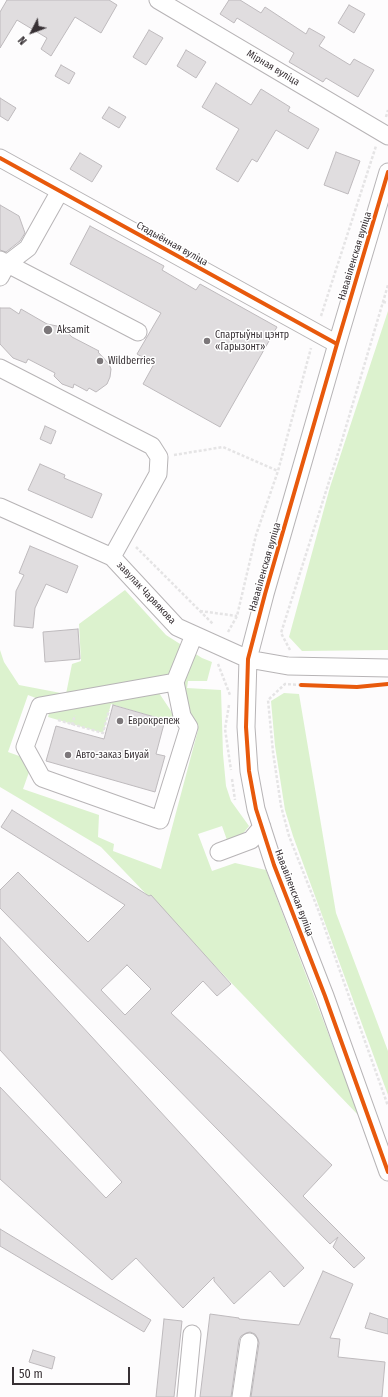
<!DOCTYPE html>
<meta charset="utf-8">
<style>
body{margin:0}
#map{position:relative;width:388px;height:1397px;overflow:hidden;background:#fdfcfd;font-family:"Fira Sans Condensed",sans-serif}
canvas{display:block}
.north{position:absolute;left:12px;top:12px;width:40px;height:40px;-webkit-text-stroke:3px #fff;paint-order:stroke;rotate:228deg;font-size:11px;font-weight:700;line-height:16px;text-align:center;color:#373034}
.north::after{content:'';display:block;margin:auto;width:14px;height:18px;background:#373034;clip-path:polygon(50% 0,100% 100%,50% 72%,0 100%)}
.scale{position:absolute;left:12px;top:1367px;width:118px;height:18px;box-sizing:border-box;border:2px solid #373034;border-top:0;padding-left:5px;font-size:12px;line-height:14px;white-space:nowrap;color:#373034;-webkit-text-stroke:3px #fff;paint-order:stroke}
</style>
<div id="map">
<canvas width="388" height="1397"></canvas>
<div class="north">N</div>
<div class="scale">50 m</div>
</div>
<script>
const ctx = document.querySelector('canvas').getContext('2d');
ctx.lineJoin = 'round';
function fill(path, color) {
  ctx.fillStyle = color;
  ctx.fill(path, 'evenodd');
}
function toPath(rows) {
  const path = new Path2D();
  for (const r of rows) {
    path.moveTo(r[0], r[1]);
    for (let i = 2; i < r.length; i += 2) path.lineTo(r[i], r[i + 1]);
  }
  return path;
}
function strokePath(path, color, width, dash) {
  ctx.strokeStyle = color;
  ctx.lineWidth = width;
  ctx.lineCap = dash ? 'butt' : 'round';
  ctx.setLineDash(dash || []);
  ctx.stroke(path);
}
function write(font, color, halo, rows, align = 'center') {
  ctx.font = font + ' "Fira Sans Condensed",sans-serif';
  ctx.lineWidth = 3;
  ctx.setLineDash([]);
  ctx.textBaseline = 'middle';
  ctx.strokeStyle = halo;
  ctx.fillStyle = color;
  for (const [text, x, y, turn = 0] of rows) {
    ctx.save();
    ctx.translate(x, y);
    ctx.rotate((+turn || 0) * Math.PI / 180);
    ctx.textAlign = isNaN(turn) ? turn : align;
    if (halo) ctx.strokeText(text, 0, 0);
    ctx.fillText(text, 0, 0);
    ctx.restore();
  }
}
const green = toPath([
 [388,311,388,650,302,651,289,637,330,487],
 [125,590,166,635,202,658,212,662,207,681,188,681,187,688,221,690,223,754,226,786,231,801,249,826,242,835,227,840,222,826,198,834,212,871,235,863,266,870,360,1117,101,847,0,787,0,650,4,662,19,685,66,694,72,664,81,661,79,624],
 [175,682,189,727,198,730,161,869,113,851,114,844,98,837,99,815,23,789,33,761,8,752,28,695,51,704],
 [157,690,181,726,165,720,111,704,103,733,48,717,50,710],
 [284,693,299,694,336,913,388,1051,388,1095,293,836,285,810,275,746,271,701]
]);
const building = toPath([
 [7,0,109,0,117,5,101,33,75,17,51,56,41,49,47,38,17,20,0,48,0,12,7,0],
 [229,0,240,0,261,13,265,7,306,34,309,28,325,37,319,46,350,65,354,59,374,70,358,97,326,78,323,82,289,62,294,53,237,18,234,23,220,14,229,0],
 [349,5,365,14,354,33,338,23,349,5],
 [149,30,163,38,146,65,133,57,149,30],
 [186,50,206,62,196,78,177,66,186,50],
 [61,65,75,73,69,84,55,76,61,65],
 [216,83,251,105,261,89,290,107,288,111,319,129,308,149,276,130,257,162,252,159,238,182,216,169,239,129,202,107,216,83],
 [0,98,16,108,8,121,0,116,0,98],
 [109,107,126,117,119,128,102,118,109,107],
 [336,152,360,161,348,194,324,185,336,152],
 [80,153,102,166,92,182,70,169,80,153],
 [0,205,19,216,25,233,20,241,6,252,0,250,0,205],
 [90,226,164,266,162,270,196,290,200,284,277,327,220,427,143,384,154,364,137,354,161,313,70,264,90,226],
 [0,308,10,308,19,314,21,309,47,324,57,326,66,331,72,337,99,351,98,352,109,364,111,369,110,377,107,384,96,392,89,388,87,391,74,384,73,388,62,384,54,376,55,373,28,359,26,363,13,358,0,344,0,308],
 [45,426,56,431,51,444,40,439,45,426],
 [40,464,65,475,64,478,102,494,92,518,28,490,40,464],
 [30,546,78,566,67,593,46,584,35,608,33,628,14,626,16,591,24,575,19,573,30,546],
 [78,629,80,659,45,662,43,632,78,629],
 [113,705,165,720,156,754,165,756,155,792,46,761,56,726,104,739,113,705],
 [12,810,149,896,151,895,231,984,217,996,203,981,171,1013,332,1165,303,1196,365,1258,354,1268,333,1247,338,1237,330,1244,0,908,0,890,18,872,88,942,125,905,1,827,12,810],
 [127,965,151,989,125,1015,101,990,127,965],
 [0,937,304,1268,284,1287,270,1271,234,1304,214,1281,214,1277,183,1308,136,1258,112,1280,0,1179,0,1087,106,1198,122,1182,0,1050,0,937],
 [0,1229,151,1320,144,1332,0,1246,0,1229],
 [323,1271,353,1284,330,1338,340,1339,338,1357,385,1362,382,1397,251,1397,259,1343,258,1339,255,1334,250,1332,246,1333,241,1336,239,1340,231,1397,200,1397,210,1314,239,1318,239,1319,299,1325,323,1271],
 [370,1313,388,1319,388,1334,365,1328,370,1313],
 [164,1319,182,1321,174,1397,156,1397,164,1319],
 [33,1350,55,1357,52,1369,29,1362,33,1350]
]);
const path = toPath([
 [386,117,388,110],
 [383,302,388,303],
 [321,316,376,146],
 [174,455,223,447,278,471],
 [136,547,213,624],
 [200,611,237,616],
 [228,632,237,616,256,535,278,471,311,348],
 [290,650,281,633,340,447,388,285],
 [218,664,230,695],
 [301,685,285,684,268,700,273,752,281,806,289,836,319,912,388,1106],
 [229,705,225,729,231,770],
 [58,720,103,733,109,710],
 [72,725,75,715],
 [232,779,235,800]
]);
const minor = toPath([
 [158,0,388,136],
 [0,158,337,344],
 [388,172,337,344,265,594,248,659,246,727,249,771,256,809,274,865,325,996,388,1172],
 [0,260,138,332],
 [0,277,7,264,28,248,60,191],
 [0,368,152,446,159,457,158,474,112,557],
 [0,507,112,557,177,627,248,659,288,666,388,668],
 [175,682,40,706,25,747,42,778,160,820,189,727,182,716,175,682,194,635],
 [219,852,251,840,262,827],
 [186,1397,192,1334],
 [241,1397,249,1342]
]);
const cycleway = toPath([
 [0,158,337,344],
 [388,172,337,344,265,594,248,659,246,727,249,771,256,809,274,865,325,996,388,1172],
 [301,685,357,687,388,684]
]);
const markers = [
 [48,330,5,"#7c777a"],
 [207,341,4,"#7c777a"],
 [100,361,4,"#7c777a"],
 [120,721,4,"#7c777a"],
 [68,755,4,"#7c777a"]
];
const streetNames = [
 ["Мірная вуліца",273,68,31],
 ["Стадыённая вуліца",172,244,29],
 ["Нававіленская вуліца",355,256,-73],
 ["Нававіленская вуліца",265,567,-74],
 ["завулак Чарвякова",146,593,47],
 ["Нававіленская вуліца",294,893,69]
];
const poiNames = [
 ["Aksamit",57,330],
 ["Спартыўны цэнтр",215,335],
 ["«Гарызонт»",215,347],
 ["Wildberries",108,361],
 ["Еврокрепеж",128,721],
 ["Авто-заказ Биуай",76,755]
];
fill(green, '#dcf2ce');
fill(building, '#e0dddf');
strokePath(building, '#bebabd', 1);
strokePath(minor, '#b7b4b6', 19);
strokePath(path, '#e5e4e5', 2.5, [3, 2]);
strokePath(minor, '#fff', 17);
strokePath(cycleway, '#e8590c', 4);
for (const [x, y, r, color] of markers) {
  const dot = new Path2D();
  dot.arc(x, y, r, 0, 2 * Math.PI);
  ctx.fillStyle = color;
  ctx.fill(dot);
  strokePath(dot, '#fff', 1.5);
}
write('10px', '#373034', '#fff', streetNames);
write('10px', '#373034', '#fff', poiNames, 'left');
</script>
